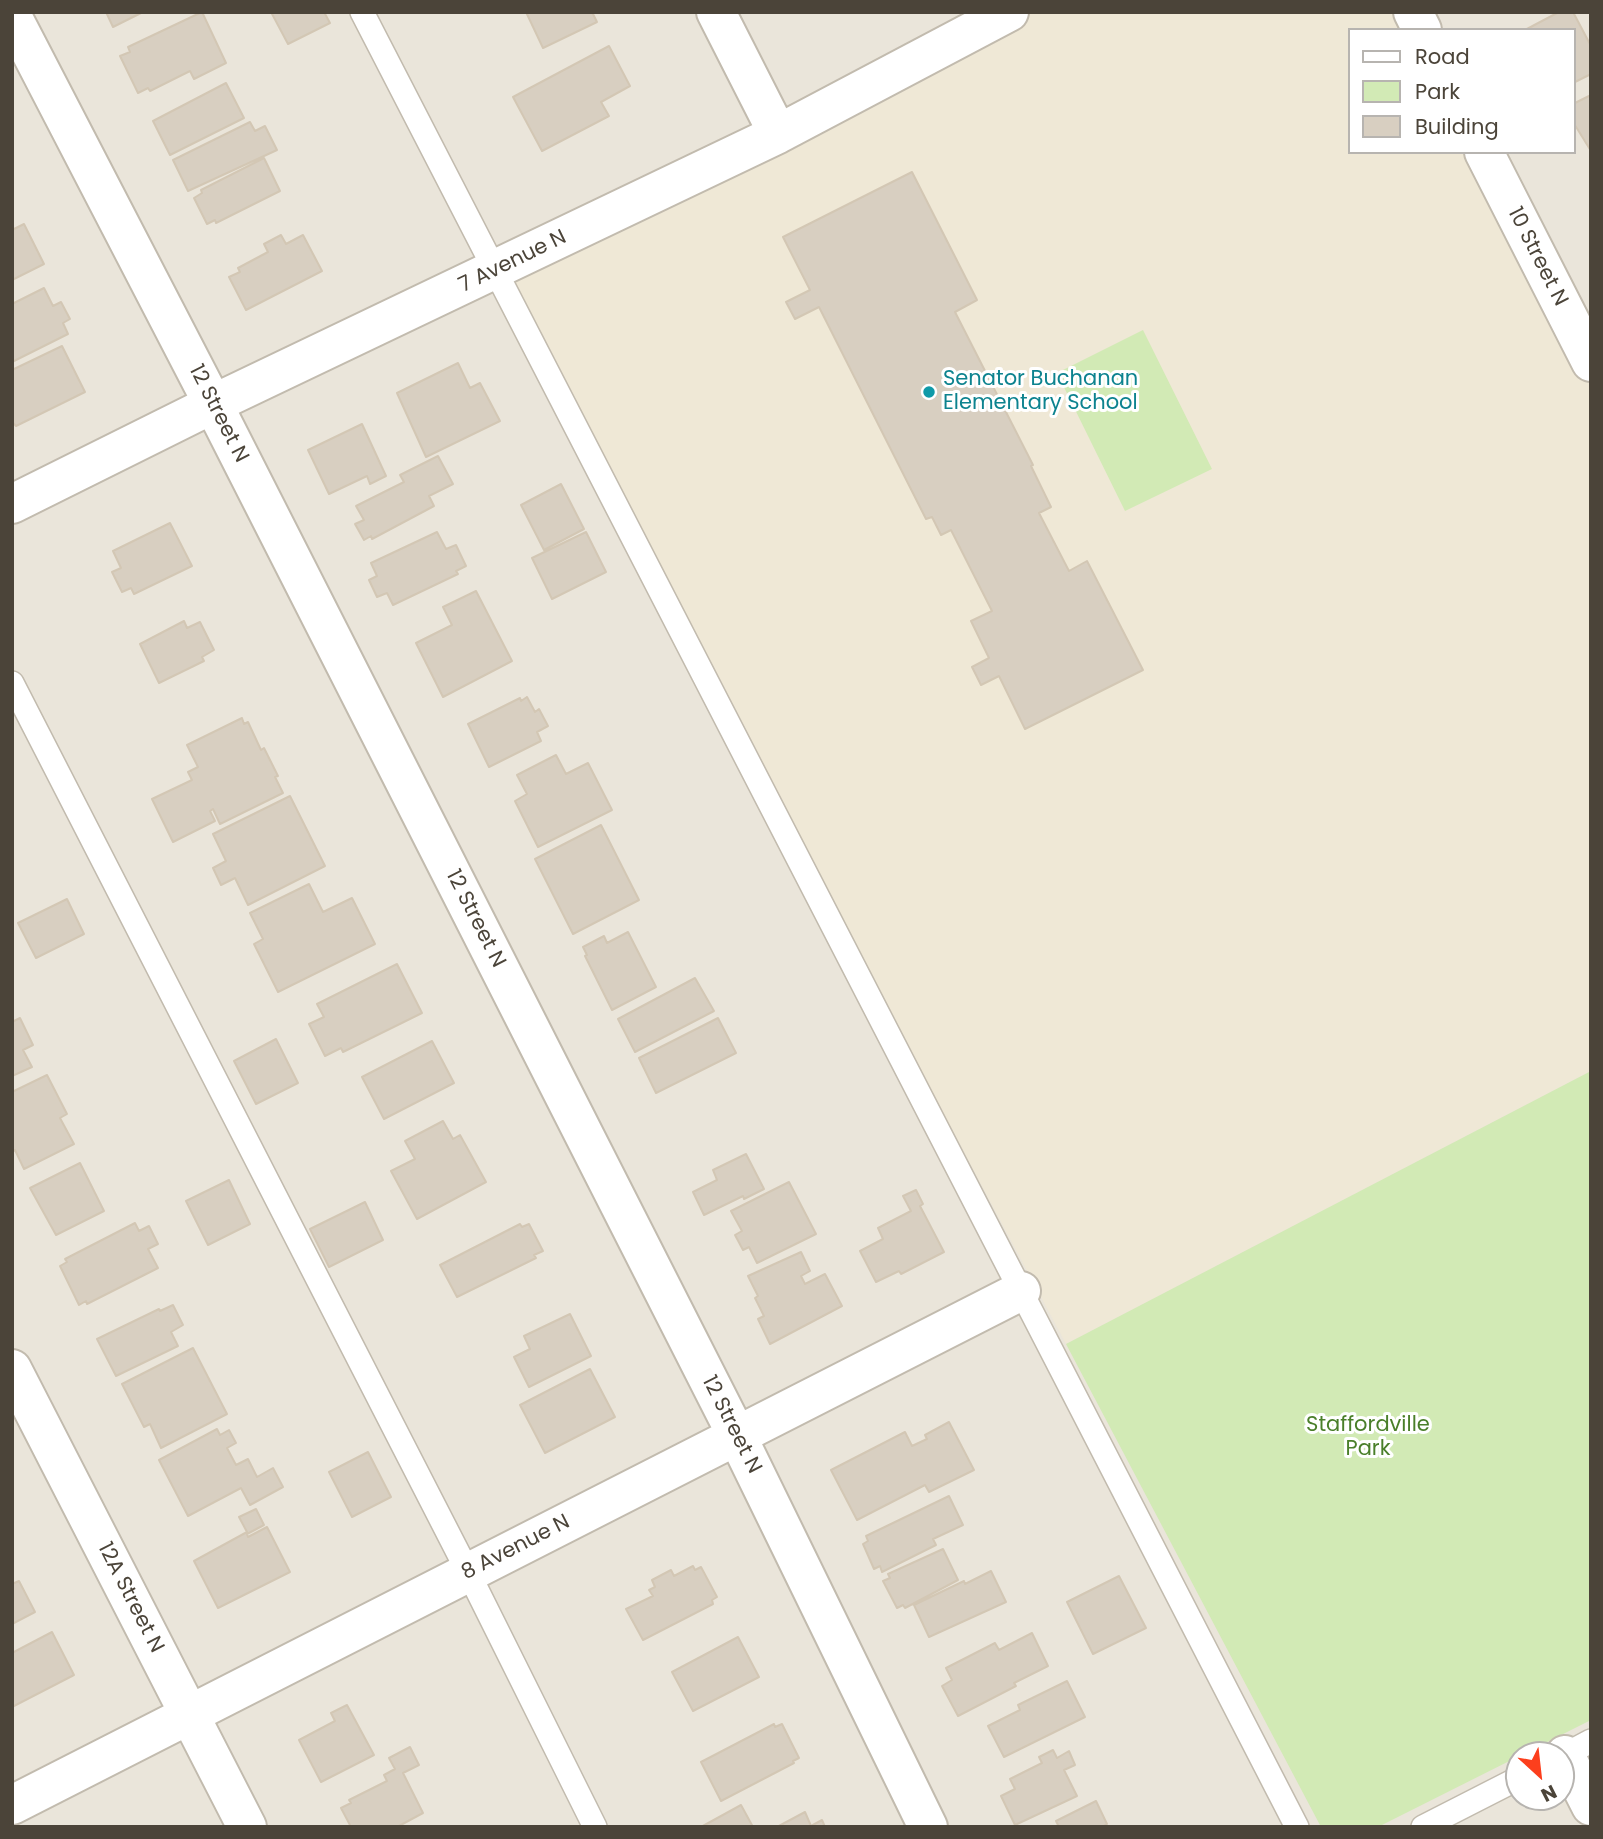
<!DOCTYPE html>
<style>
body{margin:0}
#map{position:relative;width:1603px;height:1839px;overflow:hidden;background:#f6f3ec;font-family:Poppins,sans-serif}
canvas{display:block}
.frame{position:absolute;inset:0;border:14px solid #4b4439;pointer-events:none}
.legend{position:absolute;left:1348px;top:28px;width:228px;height:126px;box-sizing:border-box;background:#fff;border:2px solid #b7b4b0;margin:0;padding:9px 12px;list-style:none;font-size:21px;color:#4b4439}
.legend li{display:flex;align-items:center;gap:14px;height:35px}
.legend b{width:35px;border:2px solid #b7b4b0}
.north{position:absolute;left:1505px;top:1741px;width:70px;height:70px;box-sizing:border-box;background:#fff;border:2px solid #b7b4b0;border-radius:50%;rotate:153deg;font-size:19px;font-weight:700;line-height:28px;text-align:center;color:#4b4439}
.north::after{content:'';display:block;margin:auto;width:24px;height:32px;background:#fc3f1d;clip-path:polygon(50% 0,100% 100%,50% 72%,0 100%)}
</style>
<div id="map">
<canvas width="1603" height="1839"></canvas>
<div class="frame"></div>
<ul class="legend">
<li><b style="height:9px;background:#fff"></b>Road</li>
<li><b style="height:19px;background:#d2eab5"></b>Park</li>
<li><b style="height:19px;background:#d8cfc1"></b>Building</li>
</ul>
<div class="north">N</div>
</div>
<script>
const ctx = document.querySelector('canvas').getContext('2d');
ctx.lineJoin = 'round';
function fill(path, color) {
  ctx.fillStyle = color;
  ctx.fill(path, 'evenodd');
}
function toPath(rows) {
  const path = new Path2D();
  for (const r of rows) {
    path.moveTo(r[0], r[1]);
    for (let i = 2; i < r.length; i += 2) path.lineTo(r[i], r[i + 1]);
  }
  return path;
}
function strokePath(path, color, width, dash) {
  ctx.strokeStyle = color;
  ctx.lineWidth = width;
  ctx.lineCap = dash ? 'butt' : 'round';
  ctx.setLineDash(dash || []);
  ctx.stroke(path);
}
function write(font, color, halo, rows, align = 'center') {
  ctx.font = font + ' Poppins,sans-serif';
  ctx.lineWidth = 6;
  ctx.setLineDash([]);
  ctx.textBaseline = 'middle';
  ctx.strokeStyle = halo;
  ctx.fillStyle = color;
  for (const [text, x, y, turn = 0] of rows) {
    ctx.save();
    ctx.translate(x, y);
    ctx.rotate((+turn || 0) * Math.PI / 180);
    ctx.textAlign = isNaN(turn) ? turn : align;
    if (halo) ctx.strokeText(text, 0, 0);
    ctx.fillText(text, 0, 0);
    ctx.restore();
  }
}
const residential = toPath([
 [12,12,1591,12,1591,1827,12,1827],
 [1349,30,1573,30,1573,152,1349,152],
 [1519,1755,1561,1755,1561,1797,1519,1797]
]);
const education = toPath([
 [1009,12,1413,12,1422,30,1349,30,1349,152,1484,152,1591,362,1591,1071,1066,1344,495,271]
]);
const green = toPath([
 [1143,330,1212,469,1125,511,1057,373],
 [1591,1071,1591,1720,1378,1827,1321,1827,1066,1344]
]);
const building = toPath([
 [106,12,143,12,113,27,106,12],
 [202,12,226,63,194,79,190,71,150,91,148,88,138,93,120,56,130,52,128,47,202,12],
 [271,12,324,12,330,23,288,44,271,12],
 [526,12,592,12,597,22,543,48,526,12],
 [1559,12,1573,12,1591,46,1591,74,1573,83,1573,30,1525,30,1559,12],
 [609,46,630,86,601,102,609,116,542,151,513,97,609,46],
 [226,83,244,118,170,155,153,121,226,83],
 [1591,95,1591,151,1573,122,1573,104,1591,95],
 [250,122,255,131,265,126,277,150,188,191,173,160,250,122],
 [264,158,280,191,216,223,215,220,207,224,194,198,202,193,201,190,264,158],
 [912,172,977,300,955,312,1033,465,1031,466,1051,507,1039,513,1069,571,1087,561,1143,670,1025,729,999,676,981,685,972,667,989,658,971,621,992,611,951,530,941,535,932,517,926,519,819,307,795,319,786,302,810,290,783,237,912,172],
 [24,224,44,264,12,280,12,230,24,224],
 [281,235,286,244,303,235,322,271,246,310,229,277,240,272,238,268,268,252,264,244,281,235],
 [44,288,53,306,61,302,70,319,63,323,68,334,12,362,12,304,44,288],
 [62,346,85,392,16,426,12,422,12,370,62,346],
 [458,363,470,388,480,383,500,421,426,457,397,393,458,363],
 [362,424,386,476,370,484,367,476,329,494,308,450,362,424],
 [438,456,453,484,429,496,434,506,372,539,371,536,364,540,355,524,364,520,356,506,404,482,400,475,438,456],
 [561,484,584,529,544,550,521,505,561,484],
 [170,523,192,566,134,594,131,588,122,592,112,572,121,568,113,551,170,523],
 [437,532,446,549,456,545,466,566,456,571,458,574,393,605,387,593,377,597,369,580,377,576,371,563,437,532],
 [586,532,606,572,552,599,532,558,586,532],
 [476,591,512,661,443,697,416,643,452,625,443,607,476,591],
 [184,621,187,628,200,622,214,650,202,657,204,661,159,683,140,644,184,621],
 [527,697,535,712,539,709,548,726,537,732,541,741,489,767,468,724,520,698,521,701,527,697],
 [242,718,244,724,248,722,261,750,264,748,278,776,275,777,283,793,220,824,213,809,210,811,215,821,173,842,152,799,192,780,188,772,198,767,187,745,242,718],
 [556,755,566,774,588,763,612,810,538,847,515,801,527,794,517,775,556,755],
 [290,796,325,866,248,905,235,878,221,885,213,868,226,861,213,834,290,796],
 [601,825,639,900,573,934,535,859,601,825],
 [309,884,323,912,352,898,375,944,278,992,254,944,263,939,250,913,309,884],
 [67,899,84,934,36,958,18,923,67,899],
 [628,932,656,987,612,1010,585,956,587,955,583,947,604,936,607,943,628,932],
 [397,964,422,1013,343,1052,341,1048,325,1056,309,1024,324,1017,317,1004,397,964],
 [695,978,714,1011,635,1052,618,1019,695,978],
 [20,1018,33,1045,23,1050,32,1067,12,1076,12,1022,20,1018],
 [718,1018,736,1053,656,1093,639,1058,718,1018],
 [276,1039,298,1083,256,1104,234,1061,276,1039],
 [432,1041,454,1083,384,1119,362,1077,432,1041],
 [47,1075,67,1114,60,1118,74,1144,24,1169,15,1150,12,1151,12,1092,47,1075],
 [443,1121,453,1139,460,1135,486,1182,417,1219,391,1171,415,1159,405,1141,443,1121],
 [746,1154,764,1189,744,1199,743,1196,704,1215,693,1192,717,1180,713,1170,746,1154],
 [80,1163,104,1211,56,1235,30,1188,80,1163],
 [229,1180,250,1224,208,1245,186,1201,229,1180],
 [789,1182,816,1234,757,1263,749,1247,743,1250,735,1235,742,1231,731,1211,789,1182],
 [916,1190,923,1204,920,1206,944,1252,901,1274,899,1271,876,1282,860,1251,883,1239,878,1228,911,1211,903,1196,916,1190],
 [365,1202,383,1240,329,1267,310,1229,365,1202],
 [135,1223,139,1231,149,1226,158,1244,148,1249,158,1268,87,1304,86,1301,79,1305,60,1266,67,1262,65,1259,135,1223],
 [520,1224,522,1227,529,1224,543,1251,534,1255,536,1258,457,1297,440,1265,520,1224],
 [801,1252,810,1271,801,1276,805,1284,825,1274,842,1306,770,1344,758,1319,764,1316,755,1298,758,1296,748,1276,801,1252],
 [173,1305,183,1325,171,1332,178,1346,116,1376,97,1339,159,1309,160,1311,173,1305],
 [570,1314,591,1356,529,1387,514,1357,530,1349,524,1336,570,1314],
 [193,1348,227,1414,161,1448,150,1424,144,1427,122,1384,193,1348],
 [590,1369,615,1417,545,1453,520,1405,590,1369],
 [949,1422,974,1470,929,1492,925,1485,857,1520,831,1470,905,1432,912,1446,927,1439,925,1435,949,1422],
 [217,1429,220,1435,229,1430,236,1443,227,1448,236,1465,248,1459,257,1477,273,1468,283,1487,250,1505,241,1488,188,1516,159,1460,217,1429],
 [368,1452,391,1497,352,1517,329,1472,368,1452],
 [949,1496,963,1525,933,1539,936,1545,882,1572,880,1566,874,1569,863,1544,868,1541,866,1536,949,1496],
 [256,1509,264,1525,247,1534,248,1537,267,1527,290,1572,218,1608,194,1561,247,1532,239,1517,256,1509],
 [943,1549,958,1580,905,1608,903,1605,897,1608,883,1581,890,1578,888,1574,943,1549],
 [693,1566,695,1570,701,1567,717,1597,712,1600,713,1604,643,1640,626,1609,653,1596,649,1590,655,1587,652,1580,671,1570,674,1576,693,1566],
 [991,1571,1006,1602,929,1637,914,1605,964,1581,965,1584,991,1571],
 [1119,1576,1146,1628,1093,1654,1067,1602,1119,1576],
 [19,1581,35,1612,12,1624,12,1584,19,1581],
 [52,1632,74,1675,12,1707,12,1653,52,1632],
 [1032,1633,1048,1666,1014,1683,1016,1686,958,1716,942,1686,952,1680,946,1668,995,1643,999,1650,1032,1633],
 [738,1637,759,1677,693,1711,672,1672,738,1637],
 [1067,1681,1085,1717,1004,1757,988,1726,1020,1710,1018,1705,1067,1681],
 [347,1705,374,1755,321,1782,299,1740,335,1721,331,1713,347,1705],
 [774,1724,775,1727,782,1724,799,1758,793,1761,794,1763,721,1801,701,1762,774,1724],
 [410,1747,419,1765,403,1773,423,1813,397,1827,351,1827,341,1808,351,1803,349,1800,387,1781,384,1775,395,1769,389,1758,410,1747],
 [1053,1750,1057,1758,1069,1751,1075,1765,1064,1770,1077,1796,1015,1825,1001,1796,1015,1789,1010,1779,1042,1763,1039,1757,1053,1750],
 [1096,1801,1107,1824,1102,1827,1059,1827,1056,1821,1096,1801],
 [741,1805,753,1827,701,1827,741,1805],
 [805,1812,811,1826,822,1820,825,1827,777,1827,805,1812]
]);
const lane = toPath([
 [362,12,1297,1827],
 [12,683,468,1572,595,1827],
 [1561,1757,1591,1741],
 [1423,1827,1519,1778]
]);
const street = toPath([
 [716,12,778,134],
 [1413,12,1422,30],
 [12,16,213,404,737,1436,928,1827],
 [1484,152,1591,362],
 [12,504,213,404,778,134,1009,12],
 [12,1369,247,1827],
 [1565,1755,1591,1806],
 [12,1805,1021,1291]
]);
const markers = [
 [929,392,7,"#0f9aa8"]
];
const streetNames = [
 ["10 Street N",1537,257,63],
 ["7 Avenue N",513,262,-26],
 ["12 Street N",218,414,63],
 ["12 Street N",475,919,63],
 ["12 Street N",731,1425,63],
 ["8 Avenue N",516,1548,-27],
 ["12A Street N",130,1598,63]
];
const cultureNames = [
 ["Senator Buchanan",943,380],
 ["Elementary School",943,404]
];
const parkNames = [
 ["Staffordville",1368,1426],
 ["Park",1368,1450]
];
fill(residential, '#eae5da');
fill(education, '#efe8d6');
fill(green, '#d2eab5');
fill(building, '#d8cfc1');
strokePath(building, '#d3c7b4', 2);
strokePath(lane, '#c2bbae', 26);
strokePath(street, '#c2bbae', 42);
strokePath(lane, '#fff', 23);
strokePath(street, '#fff', 38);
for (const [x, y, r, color] of markers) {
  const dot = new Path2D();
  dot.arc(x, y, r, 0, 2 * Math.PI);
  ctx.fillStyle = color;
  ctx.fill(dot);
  strokePath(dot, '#fff', 2.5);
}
write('21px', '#4b4439', '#fff', streetNames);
write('21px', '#0d838f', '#fff', cultureNames, 'left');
write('21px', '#4a7f2a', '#fff', parkNames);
</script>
